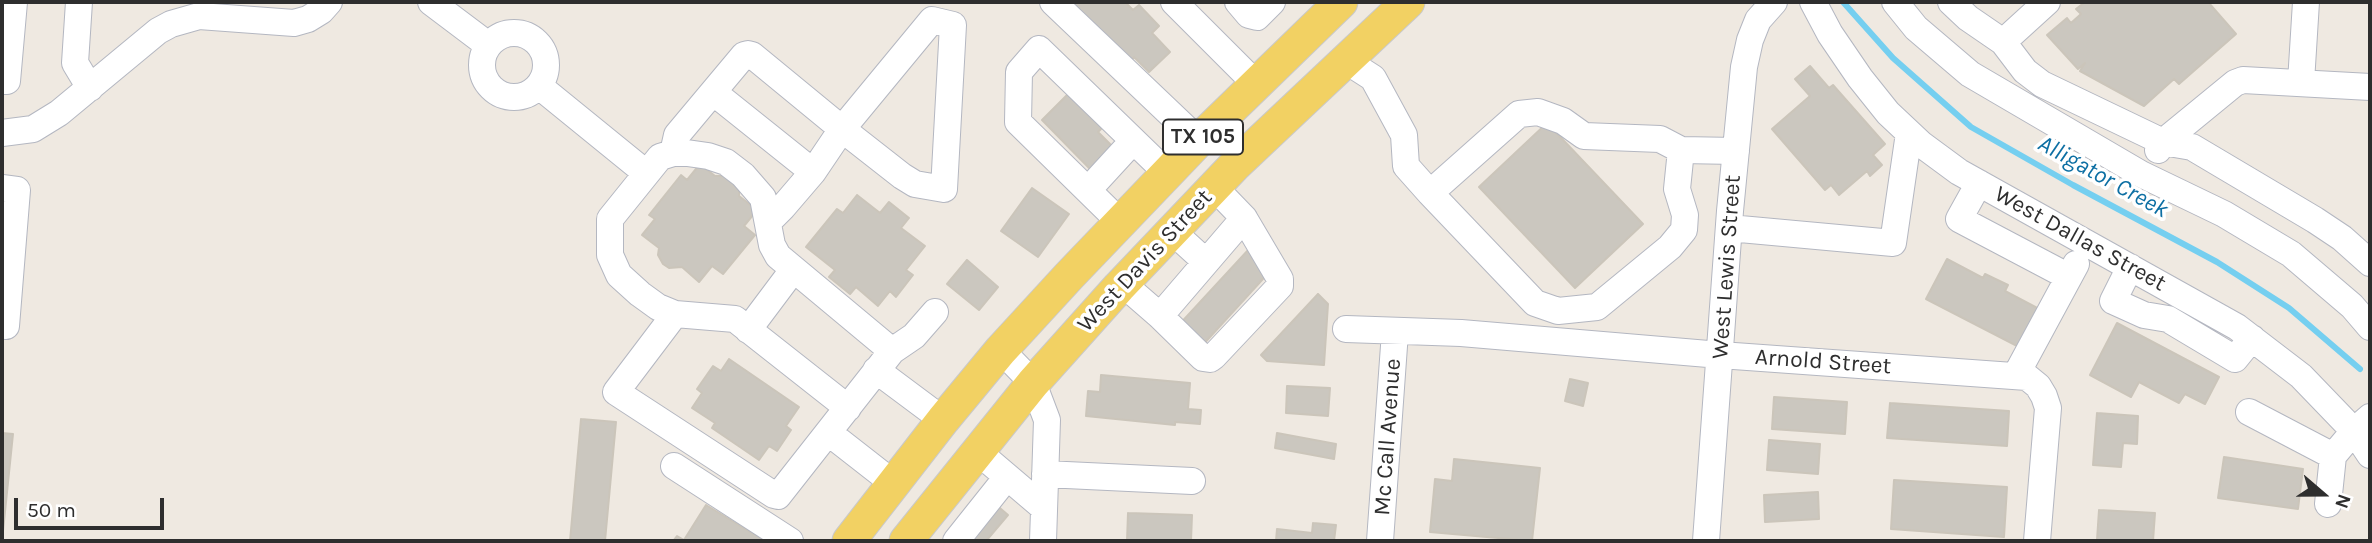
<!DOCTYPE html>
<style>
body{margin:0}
#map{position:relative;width:2372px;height:543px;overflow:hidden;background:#efe9e1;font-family:Karla,sans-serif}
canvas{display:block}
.frame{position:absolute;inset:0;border:4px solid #2e2e2e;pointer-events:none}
.north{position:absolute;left:2288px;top:459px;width:70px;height:70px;-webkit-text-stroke:5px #fff;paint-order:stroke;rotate:110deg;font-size:19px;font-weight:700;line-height:28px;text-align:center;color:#2e2e2e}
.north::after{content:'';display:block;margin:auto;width:24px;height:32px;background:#2e2e2e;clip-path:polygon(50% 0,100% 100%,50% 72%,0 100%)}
.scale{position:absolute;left:14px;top:498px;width:150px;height:32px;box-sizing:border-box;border:4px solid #2e2e2e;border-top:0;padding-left:9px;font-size:21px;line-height:24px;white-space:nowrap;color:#2e2e2e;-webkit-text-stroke:5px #fff;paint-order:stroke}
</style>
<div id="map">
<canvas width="2372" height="543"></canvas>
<div class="frame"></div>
<div class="north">N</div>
<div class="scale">50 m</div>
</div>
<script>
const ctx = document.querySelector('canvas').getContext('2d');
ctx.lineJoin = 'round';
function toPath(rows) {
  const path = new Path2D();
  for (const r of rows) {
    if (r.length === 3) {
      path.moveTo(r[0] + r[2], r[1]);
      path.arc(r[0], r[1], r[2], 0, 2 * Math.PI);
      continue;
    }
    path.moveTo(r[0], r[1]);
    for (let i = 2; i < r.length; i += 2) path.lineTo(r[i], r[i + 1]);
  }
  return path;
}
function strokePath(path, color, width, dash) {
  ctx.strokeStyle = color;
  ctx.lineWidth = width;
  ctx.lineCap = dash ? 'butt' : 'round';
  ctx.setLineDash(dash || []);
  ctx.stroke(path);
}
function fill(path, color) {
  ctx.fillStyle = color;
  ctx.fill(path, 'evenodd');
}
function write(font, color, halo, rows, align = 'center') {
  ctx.font = font + ' Karla,sans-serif';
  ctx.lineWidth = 7;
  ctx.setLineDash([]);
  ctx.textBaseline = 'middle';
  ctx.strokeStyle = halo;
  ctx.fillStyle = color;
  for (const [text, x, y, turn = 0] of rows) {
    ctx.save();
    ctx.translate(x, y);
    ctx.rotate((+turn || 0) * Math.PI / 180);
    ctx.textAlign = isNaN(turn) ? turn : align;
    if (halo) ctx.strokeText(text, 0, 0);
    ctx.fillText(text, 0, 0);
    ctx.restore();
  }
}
const stream = toPath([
 [1843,2,1893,58,1971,127,2073,185,2217,262,2289,308,2360,369]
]);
const building = toPath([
 [1075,2,1125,2,1133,10,1139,5,1159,26,1152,33,1170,52,1149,72,1134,57,1130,62,1073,4,1075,2],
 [2085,2,2208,2,2236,34,2179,84,2174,79,2144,106,2080,71,2085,63,2078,69,2047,35,2067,18,2071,23,2081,14,2076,9,2085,2],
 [1810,66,1829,88,1833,85,1885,144,1873,155,1882,165,1870,176,1867,171,1839,195,1831,185,1825,190,1772,129,1810,96,1795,79,1810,66],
 [1069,93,1103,127,1098,132,1113,147,1091,170,1042,120,1069,93],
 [1547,123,1643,224,1575,288,1479,187,1547,123],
 [700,164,715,176,728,176,739,190,739,196,757,210,744,226,755,235,723,274,712,266,699,282,682,267,669,268,663,264,658,255,659,248,642,235,655,219,649,215,681,175,687,180,700,164],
 [1032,188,1069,214,1038,257,1001,231,1032,188],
 [857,195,880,213,889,202,909,218,901,228,925,246,906,270,913,275,896,297,890,291,878,306,856,287,850,294,829,277,835,270,806,247,837,209,843,213,857,195],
 [1250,248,1272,269,1200,348,1177,327,1250,248],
 [1947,259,1983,278,1985,274,2008,285,2005,291,2041,310,2021,348,1926,299,1947,259],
 [967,260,998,287,979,310,947,284,967,260],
 [1318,294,1328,304,1324,365,1267,361,1261,355,1318,294],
 [2117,323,2219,377,2205,404,2185,394,2179,403,2139,382,2131,397,2090,375,2117,323],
 [729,359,799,407,786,426,791,430,777,451,769,446,759,460,712,428,715,423,692,408,702,393,697,389,713,366,721,371,729,359],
 [1101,375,1190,383,1188,409,1201,410,1200,424,1175,422,1175,425,1086,416,1088,391,1100,392,1101,375],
 [1570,379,1588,383,1583,406,1565,401,1570,379],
 [1287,386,1330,388,1328,416,1286,413,1287,386],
 [1774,397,1847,402,1845,434,1772,429,1774,397],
 [1890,403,2009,411,2007,446,1887,438,1890,403],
 [2097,413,2138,416,2137,444,2123,443,2121,467,2093,465,2097,413],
 [581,419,616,422,605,541,570,541,581,419],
 [2,433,13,434,2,541,2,433],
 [1277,433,1336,444,1334,459,1275,448,1277,433],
 [1769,440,1820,444,1818,474,1767,470,1769,440],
 [2224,457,2303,469,2298,509,2218,498,2224,457],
 [1454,459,1540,468,1532,541,1430,532,1435,479,1452,481,1454,459],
 [1894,480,2007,487,2004,537,1891,529,1894,480],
 [1818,492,1819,519,1765,522,1764,495,1818,492],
 [994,503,1008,515,986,541,963,541,994,503],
 [706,505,765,541,673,541,677,536,684,540,706,505],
 [2099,510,2155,513,2153,541,2097,540,2099,510],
 [1128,513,1192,515,1191,541,1127,541,1128,513],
 [1313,523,1336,525,1334,541,1276,541,1277,529,1312,533,1313,523]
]);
const minor = toPath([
 [79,2,75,63,90,88],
 [431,2,488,45],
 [1053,2,1199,141],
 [1174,2,1256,84],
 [1238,2,1249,15,1257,17,1272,2],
 [1813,2,1830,34,1860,78,1888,113,1921,144,1959,172,2237,327,2301,376,2354,431,2370,455],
 [1895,2,1916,28,1970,74,2141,174,2224,214,2291,254,2352,306,2370,327],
 [1951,2,1968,18,2003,42,2047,2],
 [514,65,32],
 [2003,42,2025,71,2042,84,2163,142,2192,147,2315,220,2342,238,2370,263],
 [1345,60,1373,78,1404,135,1406,166,1430,193,1519,114,1538,112,1563,121,1584,136,1660,139,1681,150,1736,151],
 [2,81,7,81,14,2],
 [2301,82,2306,2],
 [539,86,646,173],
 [713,92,813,172],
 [2,133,33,129,59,113,158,31,171,24,199,16,294,23,308,19,321,11,329,2],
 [2158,150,2163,142,2235,83,2243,80,2370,87],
 [673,153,677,135,744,55,748,54,752,55,842,129,902,176,915,184,944,189,953,25,932,20,842,129,813,172,783,207,769,221],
 [1979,183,1959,219,2069,277],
 [2,188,17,190,6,326],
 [1088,190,1133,141],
 [1430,193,1535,303,1558,311,1597,307,1670,247,1684,230,1685,215,1677,189,1681,150],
 [1120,222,1018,122,1019,72,1039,49,1167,173],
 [1729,228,1893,243,1909,133],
 [1172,231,1206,262],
 [2130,267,2113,301,2144,315,2168,319,2235,359,2252,338],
 [1122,283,1160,316,1203,358,1210,359,1214,356,1280,286,1280,279,1244,218,1214,187],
 [675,314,616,392,774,495,778,496,892,351,914,336,935,312],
 [1160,316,1244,218],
 [1346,329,1461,333,1720,355,2027,377,2038,386,2044,396,2048,408,2037,541],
 [748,330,793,270],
 [1001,350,1033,383,1047,420,1043,541],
 [876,370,943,420],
 [2016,375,2076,264],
 [848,408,735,319,675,314,658,307,640,294,619,275,610,255,610,219,660,157,673,153,687,153,708,156,726,162,743,175,763,198,772,245,778,256,892,351],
 [2249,412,2333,456,2354,431,2370,417],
 [829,433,893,483],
 [977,451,1044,508],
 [674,466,790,541],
 [1045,474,1192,481],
 [2328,504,2333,456],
 [956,541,1007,477],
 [1380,541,1395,332],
 [1706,541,1730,211,1744,67,1750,40,1758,20,1774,2]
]);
const major = toPath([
 [849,541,943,420,1001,350,1069,276,1205,134,1341,2],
 [906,541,1033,383,1119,287,1236,164,1408,2]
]);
const shields = [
 [1203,137,80]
];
const shieldNames = [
 ["TX 105",1203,137]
];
const streetNames = [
 ["West Dallas Street",2080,239,29],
 ["West Davis Street",1145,261,-47],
 ["West Lewis Street",1727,267,-86],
 ["Arnold Street",1823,362,4],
 ["Mc Call Avenue",1388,437,-86]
];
const waterNames = [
 ["Alligator Creek",2103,177,29]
];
strokePath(stream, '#75cff0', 6);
fill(building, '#cbc7bf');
strokePath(building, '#cbc5ba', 2);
strokePath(minor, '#b4b7c1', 28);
strokePath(major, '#c9c9c9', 35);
strokePath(minor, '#fff', 26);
strokePath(major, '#f2d163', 33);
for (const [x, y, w] of shields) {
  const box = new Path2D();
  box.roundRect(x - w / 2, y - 17.5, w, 35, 5);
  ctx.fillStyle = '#fff';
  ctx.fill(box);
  strokePath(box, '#2e2e2e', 2);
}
write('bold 21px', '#2e2e2e', null, shieldNames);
write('23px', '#2e2e2e', '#fff', streetNames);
write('italic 24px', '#0d6fa3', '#fff', waterNames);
</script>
